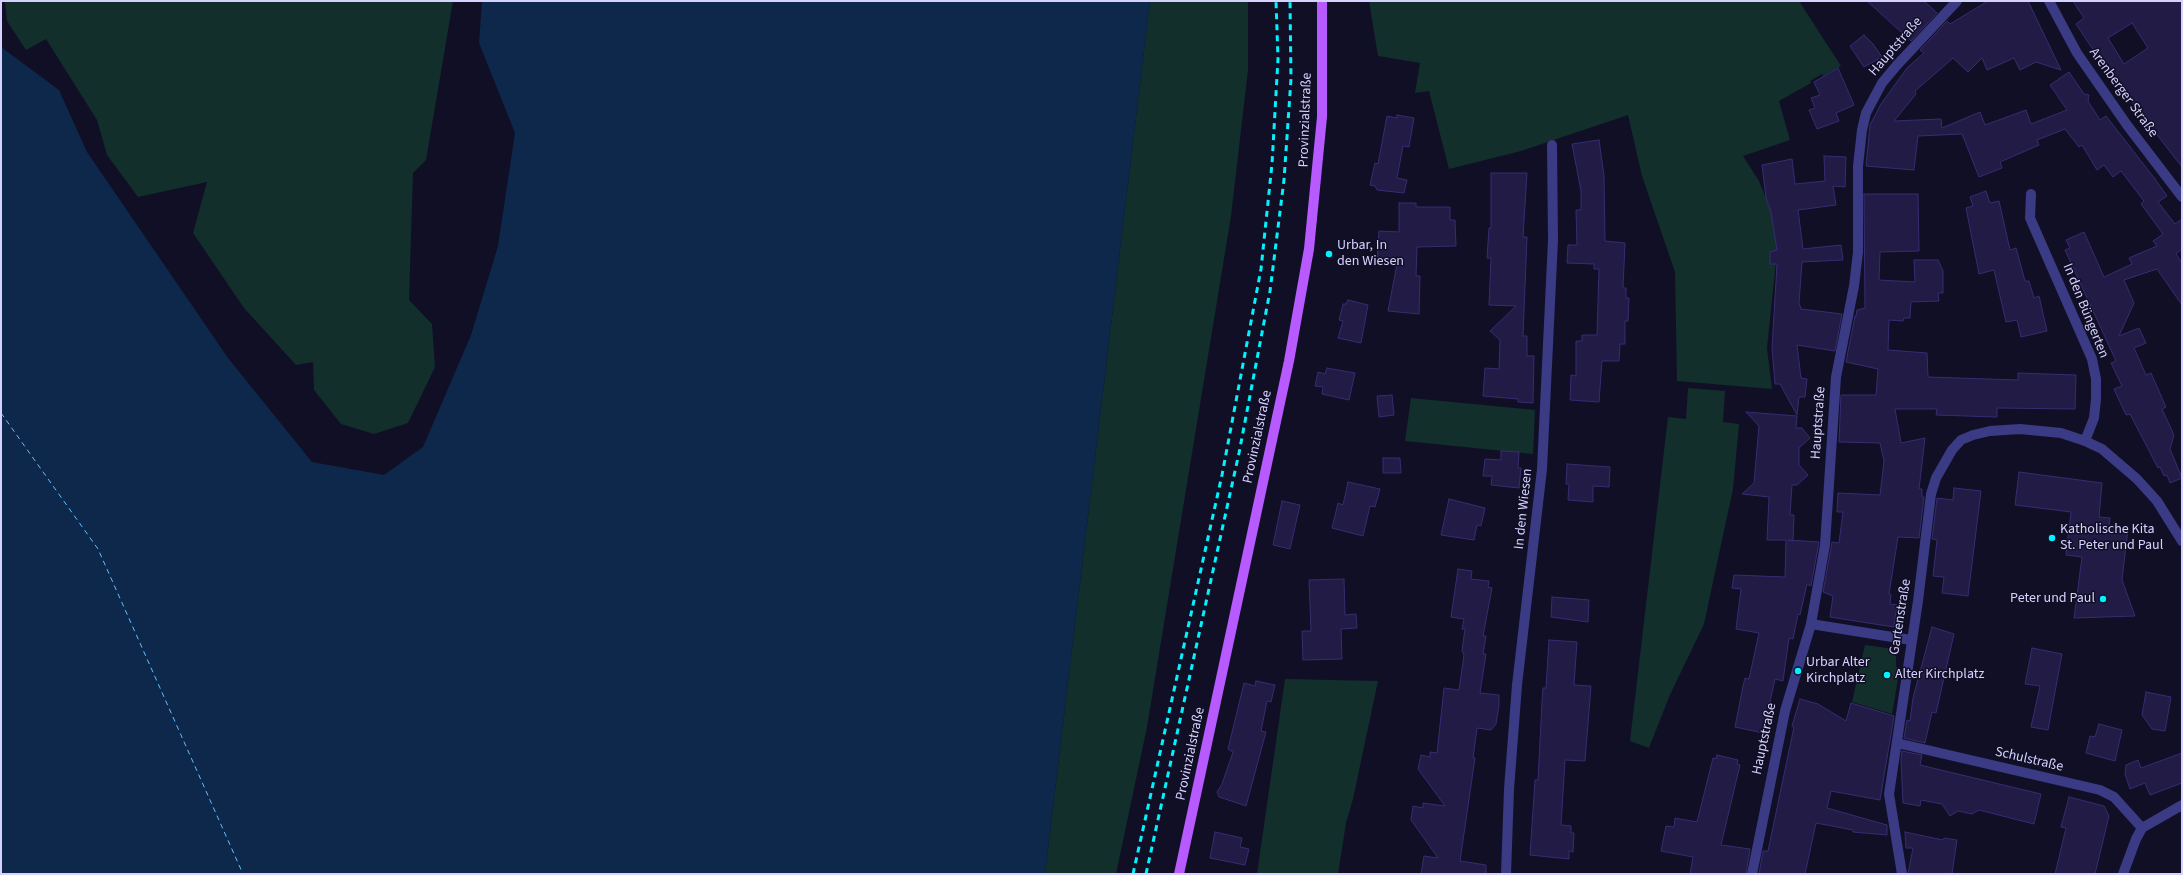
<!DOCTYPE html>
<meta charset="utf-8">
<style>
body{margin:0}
#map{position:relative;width:2183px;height:875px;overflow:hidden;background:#110f25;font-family:"Source Sans 3",sans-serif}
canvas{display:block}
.frame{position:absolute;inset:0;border:2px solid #d5d2ff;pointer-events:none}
</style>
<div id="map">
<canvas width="2183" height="875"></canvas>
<div class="frame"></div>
</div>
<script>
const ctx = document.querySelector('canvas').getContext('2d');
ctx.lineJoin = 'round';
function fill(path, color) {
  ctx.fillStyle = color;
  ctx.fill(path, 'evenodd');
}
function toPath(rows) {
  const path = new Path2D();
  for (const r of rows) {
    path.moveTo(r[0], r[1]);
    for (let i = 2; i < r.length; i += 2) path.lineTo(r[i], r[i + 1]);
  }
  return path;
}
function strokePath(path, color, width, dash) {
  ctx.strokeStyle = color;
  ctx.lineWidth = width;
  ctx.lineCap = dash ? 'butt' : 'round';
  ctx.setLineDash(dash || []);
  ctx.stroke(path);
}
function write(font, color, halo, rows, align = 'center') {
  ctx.font = font + ' "Source Sans 3",sans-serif';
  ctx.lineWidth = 3;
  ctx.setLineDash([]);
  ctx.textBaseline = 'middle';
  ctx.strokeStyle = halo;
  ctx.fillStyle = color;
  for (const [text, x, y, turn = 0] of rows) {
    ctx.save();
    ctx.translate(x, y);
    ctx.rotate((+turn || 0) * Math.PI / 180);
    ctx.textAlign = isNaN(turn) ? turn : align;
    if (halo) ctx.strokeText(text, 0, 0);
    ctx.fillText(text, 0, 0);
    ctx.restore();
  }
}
const green = toPath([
 [5,1,453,1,426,160,413,173,409,300,432,324,435,367,408,423,374,434,341,424,314,390,313,362,296,365,244,308,193,233,207,182,138,197,107,155,97,120,46,39,26,50,7,21],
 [1150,1,1248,1,1248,70,1231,216,1147,727,1116,874,1045,874],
 [1369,1,1799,1,1841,66,1823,76,1822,74,1810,81,1811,83,1779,101,1790,140,1743,156,1759,181,1771,211,1777,251,1767,348,1772,389,1677,381,1675,272,1642,176,1628,115,1521,151,1449,169,1429,91,1415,93,1420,63,1378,56],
 [1688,388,1725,391,1723,422,1739,424,1733,489,1704,624,1669,697,1649,748,1630,741,1668,417,1686,419],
 [1411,398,1535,410,1533,454,1405,441],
 [1865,645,1887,648,1893,652,1896,657,1896,667,1900,668,1892,714,1852,702],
 [1285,679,1378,681,1353,799,1346,823,1338,874,1257,874]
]);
const water = toPath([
 [482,1,1150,1,1045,874,1,874,1,47,59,90,87,152,228,358,312,462,384,475,423,447,471,335,498,246,515,133,479,43]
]);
const ferry = toPath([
 [1,413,98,549,243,874]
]);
const building = toPath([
 [1867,1,1924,1,1937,13,1911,41,1867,1],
 [1988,1,2028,1,2061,70,2036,62,2020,70,2014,58,1987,70,1982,58,1968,72,1953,58,1915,91,1916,94,1894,121,1941,119,1942,128,1980,112,1985,125,2026,110,2031,124,2067,110,2050,85,2069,72,2084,94,2089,95,2088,101,2100,120,2106,116,2155,179,2167,196,2158,202,2175,224,2182,219,2182,249,2176,254,2182,263,2182,305,2157,269,2124,280,2134,303,2119,336,2139,328,2146,343,2134,348,2146,375,2151,373,2166,407,2162,409,2174,435,2170,449,2182,478,2170,483,2167,475,2164,476,2160,467,2158,468,2130,414,2126,415,2114,389,2122,386,2111,363,2116,361,2065,250,2070,248,2066,240,2084,232,2104,277,2132,264,2129,258,2157,246,2153,241,2163,234,2141,204,2144,201,2121,171,2113,177,2104,165,2097,170,2082,145,2079,147,2065,129,2037,140,2039,145,2000,162,2002,168,1979,177,1962,134,1918,136,1914,170,1866,166,1870,125,1881,104,1907,68,1924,53,1920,50,1947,21,1950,24,1988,1],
 [2073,1,2182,1,2182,167,2137,109,2100,56,2098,57,2076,24,2084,18,2073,1],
 [2132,23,2148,48,2124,64,2108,38,2132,23],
 [1864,35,1873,44,1882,57,1864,67,1850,46,1864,35],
 [1838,68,1854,105,1836,113,1839,121,1817,129,1809,110,1815,108,1811,98,1820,95,1814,82,1838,68],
 [1397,115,1414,118,1409,147,1403,146,1397,178,1407,180,1404,193,1377,190,1375,186,1370,185,1375,163,1378,164,1387,116,1397,118,1397,115],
 [1599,140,1604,176,1605,241,1625,243,1623,288,1626,288,1626,298,1629,298,1628,321,1625,321,1625,344,1620,344,1619,361,1602,361,1599,402,1570,400,1571,375,1576,376,1576,341,1582,341,1582,335,1597,335,1599,269,1594,269,1594,264,1567,263,1568,245,1577,245,1576,210,1581,210,1581,191,1572,144,1599,140],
 [1824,156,1846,157,1845,187,1833,186,1836,205,1798,210,1803,249,1841,245,1843,260,1802,262,1799,303,1801,309,1842,314,1835,351,1797,345,1801,378,1807,379,1805,397,1799,397,1797,415,1780,384,1775,384,1772,348,1777,264,1770,264,1770,252,1777,250,1771,212,1766,198,1762,165,1792,159,1795,184,1825,181,1824,156],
 [1491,173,1527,173,1523,237,1527,237,1523,336,1527,336,1527,356,1534,356,1533,403,1518,402,1518,399,1483,396,1485,368,1499,369,1500,340,1490,331,1516,306,1489,305,1491,258,1487,258,1489,228,1491,228,1491,173],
 [1986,191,1990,203,1999,201,2010,250,2016,248,2025,281,2029,281,2034,298,2039,296,2047,331,2021,337,2017,320,2006,322,1994,270,1979,274,1966,208,1973,206,1970,197,1986,191],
 [1864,194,1918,194,1919,251,1880,252,1879,280,1915,282,1914,260,1938,260,1943,271,1943,293,1938,293,1939,301,1911,302,1910,318,1904,318,1903,321,1889,320,1888,350,1927,353,1928,377,2018,380,2018,373,2076,375,2075,409,1997,408,1997,417,1936,415,1937,409,1895,409,1901,443,1925,438,1919,489,1922,489,1922,497,1924,497,1919,538,1898,537,1889,594,1891,595,1890,604,1897,605,1894,627,1830,617,1833,596,1823,592,1832,542,1839,543,1843,512,1837,512,1838,493,1880,495,1884,461,1880,443,1839,442,1841,395,1876,395,1878,369,1846,362,1855,316,1856,316,1857,310,1865,308,1864,194],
 [1399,203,1416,203,1416,207,1450,207,1450,220,1455,220,1456,246,1417,247,1416,276,1420,276,1419,314,1388,311,1397,264,1377,263,1379,231,1399,232,1399,203],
 [1348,300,1368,305,1361,343,1338,338,1343,321,1339,320,1343,304,1346,304,1348,300],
 [1327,368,1355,373,1349,400,1322,394,1323,387,1315,386,1318,372,1325,374,1327,368],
 [1392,395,1394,415,1379,417,1377,396,1392,395],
 [1746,412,1797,416,1796,428,1802,428,1810,438,1799,448,1799,465,1808,475,1797,485,1792,485,1790,515,1794,515,1793,541,1788,540,1819,542,1811,586,1807,584,1800,615,1798,614,1793,639,1789,638,1783,681,1775,679,1763,733,1735,727,1743,686,1745,678,1749,679,1759,633,1736,629,1741,589,1732,588,1734,575,1785,577,1786,540,1767,540,1769,497,1742,494,1754,483,1759,426,1746,412],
 [1501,451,1519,452,1518,468,1521,468,1519,488,1491,485,1492,476,1483,476,1485,459,1501,460,1501,451],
 [1383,458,1400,458,1401,473,1383,473,1383,458],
 [1567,464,1610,467,1609,487,1593,486,1593,502,1568,500,1569,484,1566,484,1567,464],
 [2019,472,2102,483,2099,517,2110,518,2109,527,2128,529,2122,580,2135,616,2074,618,2082,557,2066,555,2071,512,2015,505,2019,472],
 [1348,482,1380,489,1375,507,1370,506,1363,536,1332,528,1338,503,1343,505,1348,482],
 [1954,488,1981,491,1968,596,1942,593,1944,577,1933,576,1937,540,1932,539,1937,498,1953,500,1954,488],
 [1449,499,1485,508,1481,526,1477,525,1474,540,1441,535,1449,499],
 [1282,501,1300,505,1290,549,1273,545,1282,501],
 [1458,569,1472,571,1471,579,1489,581,1488,587,1492,588,1483,636,1486,636,1483,654,1486,654,1480,693,1499,695,1499,705,1496,724,1491,730,1477,728,1473,758,1475,758,1460,861,1486,865,1486,874,1421,874,1424,856,1438,858,1411,820,1413,806,1423,808,1423,803,1445,806,1418,769,1421,755,1430,757,1430,752,1437,753,1444,688,1459,690,1464,655,1462,651,1465,629,1462,629,1464,619,1451,617,1458,569],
 [1344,579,1345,615,1356,614,1357,628,1341,629,1342,659,1303,660,1302,631,1311,631,1309,580,1344,579],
 [1552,597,1589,600,1588,622,1551,617,1552,597],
 [1932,627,1954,634,1936,713,1932,712,1925,743,1904,738,1907,720,1910,721,1913,698,1932,627],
 [1549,640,1577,642,1574,685,1591,686,1585,761,1565,760,1561,825,1571,826,1571,833,1574,833,1573,852,1569,851,1569,859,1530,855,1535,780,1538,780,1542,702,1543,688,1546,688,1549,640],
 [2032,648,2062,654,2048,730,2031,727,2040,686,2025,684,2032,648],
 [1256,681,1275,685,1271,702,1267,701,1261,731,1266,732,1246,806,1219,797,1217,792,1222,784,1233,752,1228,749,1244,683,1255,686,1256,681],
 [2146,692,2171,697,2165,731,2152,729,2142,715,2146,692],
 [1800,699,1818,704,1846,721,1851,703,1894,716,1880,800,1831,791,1827,808,1887,825,1887,835,1853,832,1853,830,1816,823,1805,874,1759,874,1763,851,1768,851,1794,727,1792,726,1800,699],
 [2099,724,2122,730,2115,761,2086,753,2090,736,2095,737,2099,724],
 [1902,751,1922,755,1920,765,2041,794,2034,824,1979,810,1972,814,1958,811,1950,816,1942,804,1921,800,1920,806,1903,803,1901,760,1902,751],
 [2182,753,2182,783,2150,795,2145,783,2130,789,2125,774,2126,765,2138,760,2141,768,2182,753],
 [1717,755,1738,760,1737,764,1740,765,1721,845,1750,849,1746,874,1690,874,1693,857,1661,851,1666,826,1674,827,1675,818,1697,822,1713,758,1716,759,1717,755],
 [2069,797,2104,806,2109,816,2095,874,2055,874,2066,828,2061,827,2069,797],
 [1215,832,1242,838,1240,847,1249,849,1245,865,1210,858,1215,832],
 [1905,832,1943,840,1944,838,1957,840,1952,874,1908,874,1913,848,1906,848,1905,832]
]);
const minor = toPath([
 [2031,194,2030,218,2092,359,2096,379,2096,399,2094,418,2085,441],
 [1811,624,1911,640],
 [1897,743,2100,790,2114,797,2142,828],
 [1506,874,1509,789,1517,685,1542,469,1553,240,1552,145],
 [1902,874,1889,794,1918,601,1931,494,1936,478,1952,450,1961,440,1973,435,1990,431,2020,429,2061,433,2085,441,2102,449,2137,479,2157,501,2182,541],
 [2123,874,2136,839,2142,828,2182,805]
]);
const tertiary = toPath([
 [2049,1,2077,53,2127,125,2182,197],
 [1752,874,1785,711,1811,624,1825,545,1836,377,1854,286,1858,252,1858,166,1862,130,1866,113,1882,83,1897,65,1957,1]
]);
const primary = toPath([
 [1179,874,1289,361,1309,249,1322,117,1322,1]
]);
const rail = toPath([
 [1133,874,1222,475,1261,269,1272,164,1278,59,1276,1],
 [1146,874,1239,453,1270,291,1284,180,1291,79,1290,1]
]);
const markers = [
 [1329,254,4,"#01f3fd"],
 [2052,538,4,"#01f3fd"],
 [2103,599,4,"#01f3fd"],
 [1798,671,4,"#01f3fd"],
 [1887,675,4,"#01f3fd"]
];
const streetNames = [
 ["Hauptstraße",1896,47,-49],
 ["Arenberger Straße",2123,93,54],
 ["Provinzialstraße",1306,120,-88],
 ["In den Büngerten",2085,311,68],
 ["Hauptstraße",1819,423,-86],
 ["Provinzialstraße",1258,437,-78],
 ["In den Wiesen",1524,509,-84],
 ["Gartenstraße",1901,617,-81],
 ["Hauptstraße",1765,739,-78],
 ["Provinzialstraße",1191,754,-78],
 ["Schulstraße",2029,760,13]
];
const poiNames = [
 ["Urbar, In",1337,246],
 ["den Wiesen",1337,262],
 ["Katholische Kita",2060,530],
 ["St. Peter und Paul",2060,546],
 ["Peter und Paul",2095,599,"right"],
 ["Urbar Alter",1806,663],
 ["Kirchplatz",1806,679],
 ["Alter Kirchplatz",1895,675]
];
fill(green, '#122f2c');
fill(water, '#0d284a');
strokePath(ferry, '#61bfff', 1, [5, 4]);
fill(building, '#211b46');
strokePath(building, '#362d72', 1);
strokePath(minor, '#3a3b84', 10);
strokePath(tertiary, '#3a3b84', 10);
strokePath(primary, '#b75aff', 10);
strokePath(rail, '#01f3fd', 3, [6, 5]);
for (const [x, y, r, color] of markers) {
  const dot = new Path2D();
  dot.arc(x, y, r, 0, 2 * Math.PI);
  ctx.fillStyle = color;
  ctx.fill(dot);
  strokePath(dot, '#110f25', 1.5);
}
write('14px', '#d5d2ff', '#110f25', streetNames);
write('14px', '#d5d2ff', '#110f25', poiNames, 'left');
</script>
